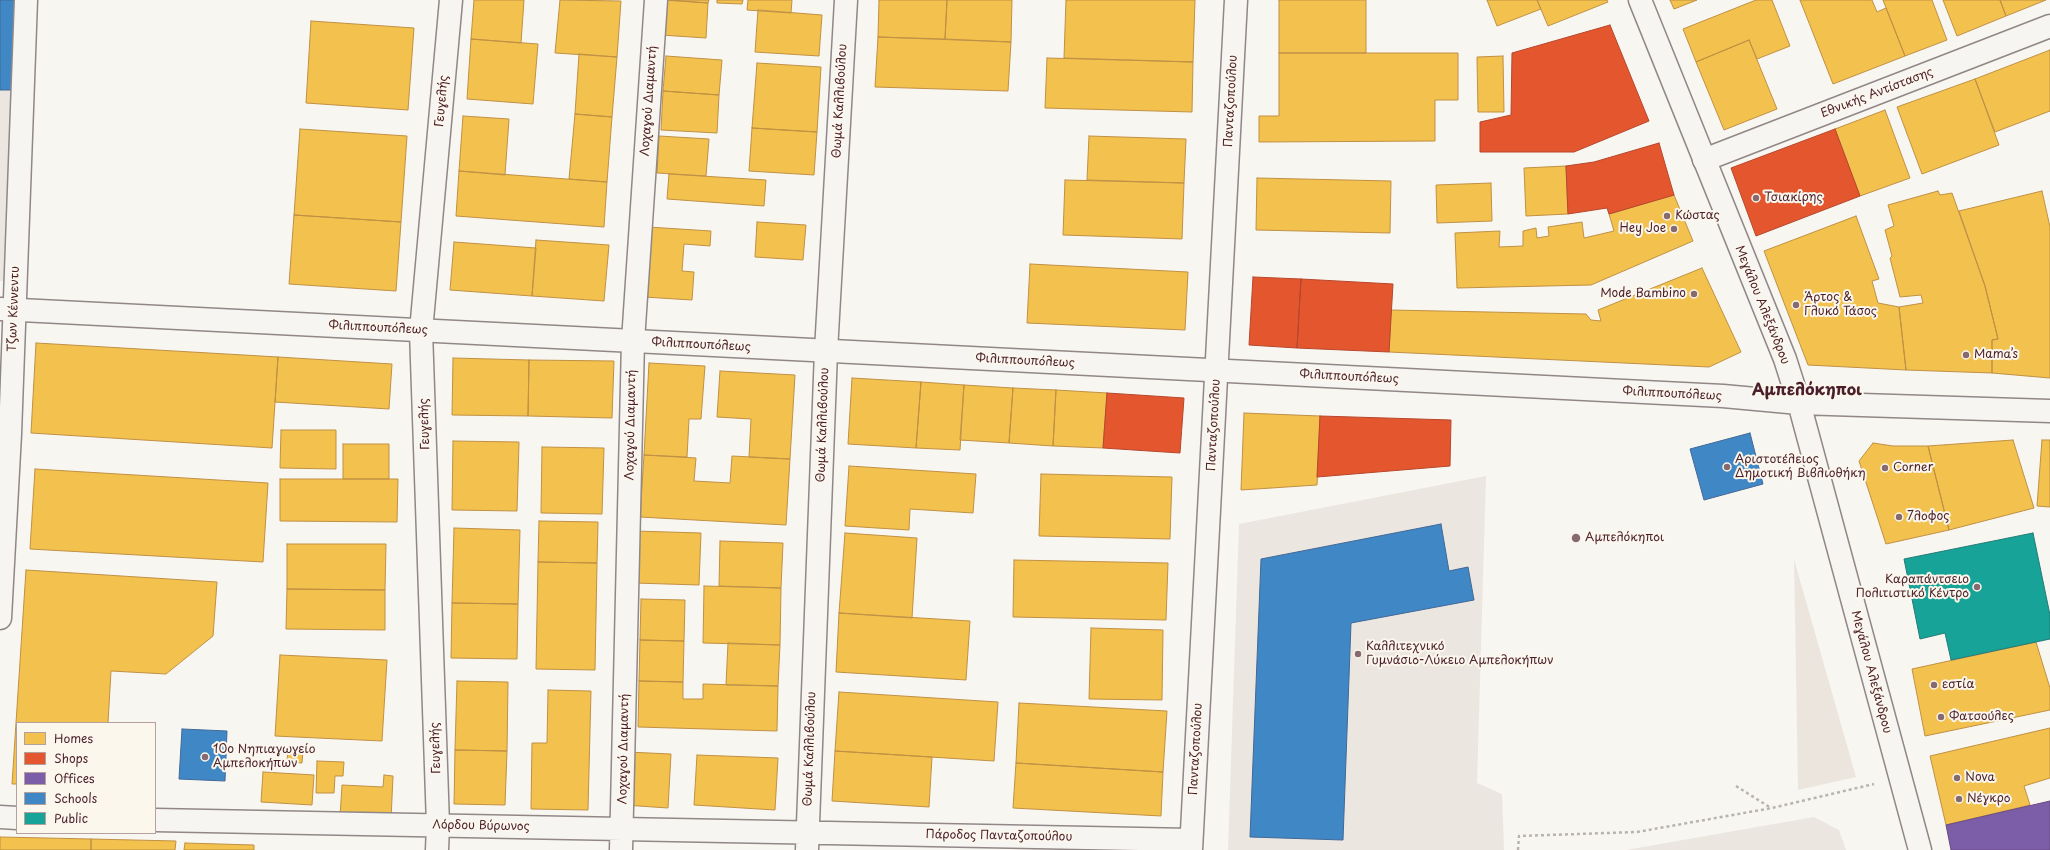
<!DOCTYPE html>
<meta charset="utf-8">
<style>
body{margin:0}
#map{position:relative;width:2050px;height:850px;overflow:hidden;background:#f8f6f0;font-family:"Playpen Sans",sans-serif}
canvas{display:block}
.legend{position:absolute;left:16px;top:722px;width:140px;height:112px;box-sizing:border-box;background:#fbf7ec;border:1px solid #b4a19f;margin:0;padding:5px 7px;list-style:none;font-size:12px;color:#4a1f2b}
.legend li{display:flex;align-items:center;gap:8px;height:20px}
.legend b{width:20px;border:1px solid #b4a19f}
</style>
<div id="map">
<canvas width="2050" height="850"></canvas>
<ul class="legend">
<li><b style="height:11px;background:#f2c14e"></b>Homes</li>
<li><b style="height:11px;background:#e4572e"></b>Shops</li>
<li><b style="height:11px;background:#7b5ea7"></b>Offices</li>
<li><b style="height:11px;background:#3f88c5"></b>Schools</li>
<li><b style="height:11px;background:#17a398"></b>Public</li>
</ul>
</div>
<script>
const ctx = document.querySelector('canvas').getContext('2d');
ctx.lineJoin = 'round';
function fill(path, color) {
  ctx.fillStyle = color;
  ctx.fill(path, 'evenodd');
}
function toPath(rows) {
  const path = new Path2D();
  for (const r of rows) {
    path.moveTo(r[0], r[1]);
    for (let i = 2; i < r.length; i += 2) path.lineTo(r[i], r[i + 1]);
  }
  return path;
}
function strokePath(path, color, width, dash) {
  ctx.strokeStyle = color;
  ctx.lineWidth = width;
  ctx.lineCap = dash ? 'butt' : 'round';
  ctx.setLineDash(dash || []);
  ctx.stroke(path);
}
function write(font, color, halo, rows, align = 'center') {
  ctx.font = font + ' "Playpen Sans",sans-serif';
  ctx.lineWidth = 4;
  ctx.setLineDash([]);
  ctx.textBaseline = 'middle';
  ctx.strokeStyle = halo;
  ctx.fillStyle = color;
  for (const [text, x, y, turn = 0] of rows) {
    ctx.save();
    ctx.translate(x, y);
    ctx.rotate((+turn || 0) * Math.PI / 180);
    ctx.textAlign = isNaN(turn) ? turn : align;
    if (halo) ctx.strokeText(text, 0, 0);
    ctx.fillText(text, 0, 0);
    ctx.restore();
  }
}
const built = toPath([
 [0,0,17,0,7,281,0,281],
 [1486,476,1477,783,1502,794,1504,850,1228,850,1239,524],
 [1814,817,1839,830,1846,850,1626,850]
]);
const green = toPath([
 [1794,559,1856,777,1798,790]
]);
const homes = toPath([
 [474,0,524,0,521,43,471,39,474,0],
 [560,0,621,1,617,57,555,53,560,0],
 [663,0,708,3,706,38,661,35,663,0],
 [671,0,709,0,708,3,671,0],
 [717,0,743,0,742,4,717,3,717,0],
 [748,0,792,0,791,13,747,10,748,0],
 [879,0,947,0,945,39,878,37,879,0],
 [947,0,1012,0,1011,42,945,39,947,0],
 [1066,0,1195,0,1193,62,1064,58,1066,0],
 [1279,0,1366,0,1366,53,1279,53,1279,0],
 [1487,0,1537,0,1541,9,1497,26,1487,0],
 [1537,0,1607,0,1608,2,1548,26,1537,0],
 [1670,0,1697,0,1674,9,1670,0],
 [1756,0,1772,0,1790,46,1757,59,1749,40,1696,62,1683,29,1756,0],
 [1800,0,1872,0,1877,12,1886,8,1905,56,1833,84,1800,0],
 [1883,0,1932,0,1947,40,1905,56,1883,0],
 [1943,0,2000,0,2006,16,1957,36,1943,0],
 [2000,0,2046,0,2006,16,2000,0],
 [758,10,822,15,819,56,755,52,758,10],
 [311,21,414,28,408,110,306,103,311,21],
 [878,37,1011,42,1008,91,875,87,878,37],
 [471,39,538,44,533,104,467,99,471,39],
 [1749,40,1777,109,1724,130,1696,62,1749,40],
 [2050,50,2050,111,1995,132,1975,79,2050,50],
 [1279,53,1458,53,1458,100,1435,100,1435,141,1259,142,1259,116,1279,116,1279,53],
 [579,54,617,57,612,117,575,114,579,54],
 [666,56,722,60,719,95,663,91,666,56],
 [1503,56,1504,112,1478,112,1477,57,1503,56],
 [1047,58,1193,62,1192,112,1045,108,1047,58],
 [757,63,821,67,817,132,752,128,757,63],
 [1975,79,1999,145,1922,174,1897,107,1975,79],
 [663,91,719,95,717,133,661,130,663,91],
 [1885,110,1910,178,1860,196,1835,129,1885,110],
 [575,114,612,117,607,182,569,179,575,114],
 [463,116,509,119,505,175,459,171,463,116],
 [752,128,817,132,814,175,749,171,752,128],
 [300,129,407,136,401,222,294,215,300,129],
 [659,136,709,139,706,176,657,173,659,136],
 [1089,136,1186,139,1184,183,1087,180,1089,136],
 [1566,166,1568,214,1526,216,1524,168,1566,166],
 [459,171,607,182,604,227,456,216,459,171],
 [669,174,766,180,764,206,667,199,669,174],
 [1257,178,1391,181,1390,233,1256,230,1257,178],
 [1065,180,1184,183,1182,239,1063,235,1065,180],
 [1491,183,1492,221,1437,223,1436,185,1491,183],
 [1938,191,1940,195,1952,193,1985,286,1998,339,1992,340,1992,373,1906,370,1899,307,1923,303,1921,295,1900,297,1890,258,1892,256,1885,230,1894,226,1888,205,1938,191],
 [2042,191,2050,227,2050,378,1992,373,1992,340,1998,339,1985,286,1959,211,2042,191],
 [1674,195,1693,241,1591,285,1457,288,1455,233,1500,231,1499,247,1523,246,1523,231,1536,228,1537,238,1549,236,1548,227,1582,222,1584,238,1614,231,1609,214,1674,195],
 [294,215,401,222,396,291,289,284,294,215],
 [1856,216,1879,279,1872,281,1878,303,1899,307,1906,370,1808,365,1764,251,1856,216],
 [757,222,806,225,803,260,755,257,757,222],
 [648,227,711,231,710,246,684,244,682,271,694,272,692,300,644,297,648,227],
 [536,240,609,245,604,301,532,296,536,240],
 [454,242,536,248,532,296,450,290,454,242],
 [1030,264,1188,272,1185,330,1027,323,1030,264],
 [1702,268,1741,352,1709,367,1389,352,1391,310,1586,314,1591,320,1601,321,1598,310,1702,268],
 [36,343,278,357,272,448,31,433,36,343],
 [278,357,392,364,389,409,275,402,278,357],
 [453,358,529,360,528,416,452,415,453,358],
 [529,360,614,361,612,418,528,416,529,360],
 [649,363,705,366,701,419,689,419,687,457,644,455,649,363],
 [720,371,795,375,790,459,749,457,751,419,717,417,720,371],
 [852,378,921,382,916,448,848,444,852,378],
 [921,382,964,385,960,450,916,448,921,382],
 [964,385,1013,388,1009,443,960,440,964,385],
 [1013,388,1056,390,1053,446,1009,443,1013,388],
 [1056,390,1107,393,1103,448,1053,446,1056,390],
 [1244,413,1320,416,1317,485,1241,490,1244,413],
 [281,430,336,430,336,469,280,468,281,430],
 [2013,440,2034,508,1949,530,1928,446,2013,440],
 [2042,440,2050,440,2050,507,2037,506,2042,440],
 [453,441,519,442,517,511,452,510,453,441],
 [1873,443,1893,446,1928,446,1949,530,1886,544,1859,461,1873,443],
 [343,444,389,444,389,479,343,479,343,444],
 [542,447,604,448,602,514,541,513,542,447],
 [644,455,696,458,694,481,730,483,732,456,790,459,786,525,640,517,644,455],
 [849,466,976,474,973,513,910,509,909,530,845,526,849,466],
 [35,469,268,483,263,562,30,549,35,469],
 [1041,474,1172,477,1170,539,1039,536,1041,474],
 [280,479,398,479,397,522,280,521,280,479],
 [539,521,598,522,597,563,538,562,539,521],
 [454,528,520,530,518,604,452,603,454,528],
 [635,531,701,533,699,585,634,583,635,531],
 [845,533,917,538,912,618,839,613,845,533],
 [720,541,783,543,781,588,719,586,720,541],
 [287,544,386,544,385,590,287,589,287,544],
 [1014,560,1168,563,1166,620,1013,617,1014,560],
 [538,562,597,563,595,670,536,669,538,562],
 [26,570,217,582,213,636,166,674,111,671,108,723,17,723,17,784,12,784,26,570],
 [704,586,781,588,780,645,703,643,704,586],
 [287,589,385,590,385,630,286,629,287,589],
 [641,599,685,600,684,641,640,640,641,599],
 [452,603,518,604,517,659,451,658,452,603],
 [839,613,970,621,966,680,836,672,839,613],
 [1091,628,1163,630,1162,700,1089,699,1091,628],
 [640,640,684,641,683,682,639,681,640,640],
 [2036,642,2050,688,2050,710,1925,736,1912,669,2036,642],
 [728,643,780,645,778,686,726,685,728,643],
 [280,655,387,660,382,741,275,736,280,655],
 [457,681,508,682,507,751,455,750,457,681],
 [639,681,683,682,683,699,703,699,703,684,778,686,777,731,638,727,639,681],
 [548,690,591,691,588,810,531,809,532,743,547,743,548,690],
 [839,692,998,702,994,761,835,751,839,692],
 [1019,703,1167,711,1163,772,1016,763,1019,703],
 [2050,728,2050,778,2024,786,2030,805,1946,825,1930,756,2050,728],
 [288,749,303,750,302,763,287,762,288,749],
 [455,750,507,751,505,805,454,804,455,750],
 [835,751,932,757,929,807,832,801,835,751],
 [627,752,671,754,668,808,624,805,627,752],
 [697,755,778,758,775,810,694,805,697,755],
 [317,761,344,762,343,776,335,776,334,793,316,793,317,761],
 [1016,763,1163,772,1161,816,1013,808,1016,763],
 [263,772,314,775,312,805,261,802,263,772],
 [384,775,393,776,391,820,340,817,342,785,383,787,384,775],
 [0,837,91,839,91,850,0,850,0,837],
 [91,839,176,841,175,850,91,850,91,839],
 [185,843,254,845,254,850,184,850,185,843]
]);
const shops = toPath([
 [1610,25,1649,121,1574,152,1480,152,1480,122,1511,115,1512,53,1610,25],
 [1835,129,1860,196,1756,236,1731,168,1835,129],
 [1659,143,1674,195,1609,214,1607,208,1568,214,1566,166,1594,162,1659,143],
 [1253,277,1301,279,1297,348,1249,345,1253,277],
 [1301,279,1393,284,1389,352,1297,348,1301,279],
 [1107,393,1184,398,1180,453,1103,448,1107,393],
 [1320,416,1451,420,1450,466,1317,477,1320,416]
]);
const offices = toPath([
 [2050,801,2050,850,1951,850,1946,825,2050,801]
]);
const schools = toPath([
 [0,0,17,0,15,90,0,90,0,0],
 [1750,433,1763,484,1704,500,1690,449,1750,433],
 [1441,524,1449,571,1468,567,1474,600,1351,623,1343,840,1250,837,1261,559,1441,524],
 [182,729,227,731,225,781,179,779,182,729]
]);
const public = toPath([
 [2033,533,2050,615,2050,639,1951,660,1945,633,1920,639,1904,559,2033,533]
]);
const path = toPath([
 [1736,786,1771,808],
 [1518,850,1519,836,1637,832,1772,808,1874,784]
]);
const street = toPath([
 [1704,160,2050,26],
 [0,618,10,434,26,0],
 [0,817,17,818],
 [155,820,1191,840],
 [437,850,438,825,421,331,451,0],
 [621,850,633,341,656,0],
 [807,850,826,351,846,0],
 [1191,850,1236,0]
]);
const secondary = toPath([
 [1640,0,1785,359,1799,403,1920,850],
 [0,309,1723,396,1799,403,2050,411]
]);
const markers = [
 [1756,198,4,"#876a70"],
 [1667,216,4,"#876a70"],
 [1674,229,4,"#876a70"],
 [1694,294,4,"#876a70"],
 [1796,305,4,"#876a70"],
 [1966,355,4,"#876a70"],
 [1727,467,4,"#876a70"],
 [1885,468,4,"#876a70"],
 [1899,517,4,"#876a70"],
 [1576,538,5,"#876a70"],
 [1977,587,4,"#876a70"],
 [1358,654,4,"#876a70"],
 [1934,685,4,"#876a70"],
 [1941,717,4,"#876a70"],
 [205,757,4,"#876a70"],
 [1957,778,4,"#876a70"],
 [1959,799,4,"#876a70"]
];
const streetNames = [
 ["Εθνικής Αντίστασης",1877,93,-21],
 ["Γευγελής",442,101,-85],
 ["Λοχαγού Διαμαντή",649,101,-86],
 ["Θωμά Καλλιβούλου",840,101,-87],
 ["Πανταζοπούλου",1231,101,-87],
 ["Μεγάλου Αλεξάνδρου",1762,305,68],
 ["Τζων Κέννεντυ",14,309,-88],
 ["Φιλιππουπόλεως",378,328,3],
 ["Φιλιππουπόλεως",701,345,3],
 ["Φιλιππουπόλεως",1025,361,3],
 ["Φιλιππουπόλεως",1349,377,3],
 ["Φιλιππουπόλεως",1672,394,3],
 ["Γευγελής",425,424,-92],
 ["Λοχαγού Διαμαντή",631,425,-89],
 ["Θωμά Καλλιβούλου",823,425,-88],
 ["Πανταζοπούλου",1214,425,-87],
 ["Μεγάλου Αλεξάνδρου",1871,672,75],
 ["Γευγελής",436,748,-92],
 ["Λοχαγού Διαμαντή",624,749,-89],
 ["Θωμά Καλλιβούλου",810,749,-88],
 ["Πανταζοπούλου",1196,749,-87],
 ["Λόρδου Βύρωνος",481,826,1],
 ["Πάροδος Πανταζοπούλου",999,836,1]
];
const poiNames = [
 ["Τσιακίρης",1764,198],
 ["Κώστας",1675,216],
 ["Hey Joe",1666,229,"right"],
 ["Mode Bambino",1686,294,"right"],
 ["Άρτος &",1804,298],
 ["Γλυκό Τάσος",1804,312],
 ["Mama’s",1974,355],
 ["Αριστοτέλειος",1735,460],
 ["Δημοτική Βιβλιοθήκη",1735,474],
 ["Corner",1893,468],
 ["7λοφος",1907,517],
 ["Αμπελόκηποι",1585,538],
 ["Καραπάντσειο",1969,580,"right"],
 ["Πολιτιστικό Κέντρο",1969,594,"right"],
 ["Καλλιτεχνικό",1366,647],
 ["Γυμνάσιο-Λύκειο Αμπελοκήπων",1366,661],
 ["εστία",1942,685],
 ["Φατσούλες",1949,717],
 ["10ο Νηπιαγωγείο",213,750],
 ["Αμπελοκήπων",213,764],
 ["Nova",1965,778],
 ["Νέγκρο",1967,799]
];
const districtNames = [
 ["Αμπελόκηποι",1807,391]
];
fill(built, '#ebe6df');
fill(green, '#ece5de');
fill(homes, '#f2c14e');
strokePath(homes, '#c09044', 1);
fill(shops, '#e4572e');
strokePath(shops, '#b6462d', 1);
fill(offices, '#7b5ea7');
strokePath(offices, '#6c4b82', 1);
fill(schools, '#3f88c5');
strokePath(schools, '#426897', 1);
fill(public, '#17a398');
strokePath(public, '#267b77', 1);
strokePath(street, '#918787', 25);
strokePath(secondary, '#918787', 25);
strokePath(path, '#b8b3b1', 2.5, [3, 3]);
strokePath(street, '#f6f5f1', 22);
strokePath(secondary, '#f6f5f1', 22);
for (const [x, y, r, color] of markers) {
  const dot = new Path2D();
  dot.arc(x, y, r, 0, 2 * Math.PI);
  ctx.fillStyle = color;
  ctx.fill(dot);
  strokePath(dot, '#fbf7ec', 1.5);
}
write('12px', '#4a1f2b', '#fbf7ec', streetNames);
write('12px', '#4a1f2b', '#fbf7ec', poiNames, 'left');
write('bold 16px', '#4a1f2b', '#fbf7ec', districtNames);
</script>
